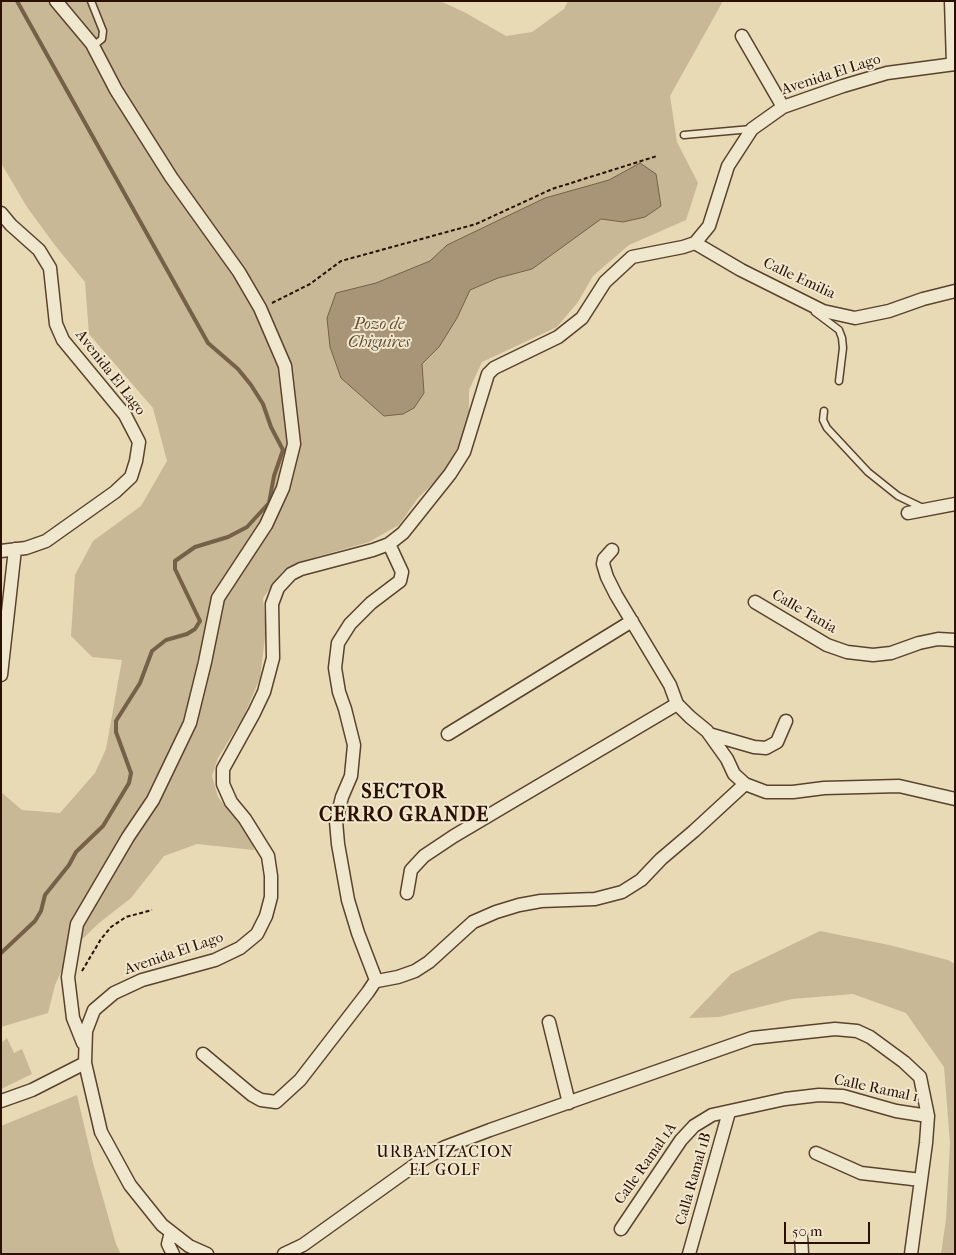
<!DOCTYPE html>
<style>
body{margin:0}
#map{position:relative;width:956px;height:1255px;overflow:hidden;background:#e8dab5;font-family:"IM FELL French Canon",serif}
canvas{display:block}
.frame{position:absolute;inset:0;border:2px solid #2b1000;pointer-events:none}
.scale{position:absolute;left:784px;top:1222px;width:86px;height:22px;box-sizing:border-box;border:2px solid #2b1000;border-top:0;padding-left:6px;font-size:15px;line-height:18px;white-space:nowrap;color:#2b1000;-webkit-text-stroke:4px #f0e7cf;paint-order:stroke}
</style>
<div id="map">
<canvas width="956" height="1255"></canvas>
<div class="frame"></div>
<div class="scale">50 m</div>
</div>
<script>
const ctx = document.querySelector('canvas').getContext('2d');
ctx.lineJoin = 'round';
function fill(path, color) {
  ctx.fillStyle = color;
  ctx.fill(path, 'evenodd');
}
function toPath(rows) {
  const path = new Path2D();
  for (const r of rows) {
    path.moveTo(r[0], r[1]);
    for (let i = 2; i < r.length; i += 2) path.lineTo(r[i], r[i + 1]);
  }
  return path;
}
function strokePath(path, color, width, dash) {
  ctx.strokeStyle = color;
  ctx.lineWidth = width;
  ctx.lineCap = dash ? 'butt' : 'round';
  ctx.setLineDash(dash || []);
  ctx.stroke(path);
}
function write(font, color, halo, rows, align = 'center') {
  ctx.font = font + ' "IM FELL French Canon",serif';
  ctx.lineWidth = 4;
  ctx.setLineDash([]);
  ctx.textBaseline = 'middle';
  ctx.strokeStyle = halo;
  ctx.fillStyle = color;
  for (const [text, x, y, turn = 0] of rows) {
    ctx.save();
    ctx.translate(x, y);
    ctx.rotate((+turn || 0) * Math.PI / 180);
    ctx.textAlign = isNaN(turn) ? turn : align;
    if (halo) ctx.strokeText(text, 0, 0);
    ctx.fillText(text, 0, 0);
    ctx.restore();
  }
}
const green = toPath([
 [1,1,440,1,464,12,506,36,532,32,564,9,568,1,723,1,670,96,677,142,698,183,686,220,629,245,593,276,578,302,557,327,482,362,469,390,469,411,462,439,444,473,418,498,399,525,369,542,316,557,283,571,263,598,266,629,260,678,244,716,218,758,212,776,218,797,252,840,254,850,197,844,164,856,131,898,99,923,71,950,55,985,48,1013,1,1027,1,792,22,810,60,813,95,773,106,749,122,660,92,657,71,636,75,575,93,541,141,506,167,461,153,408,89,334,85,282,54,244,27,207,1,163],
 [820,931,889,945,948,960,955,964,955,1254,941,1254,946,1219,950,1143,944,1067,906,1013,853,994,792,999,719,1017,689,1018,731,974],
 [7,1038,14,1053,22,1049,32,1074,1,1089,1,1043],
 [77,1095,93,1163,116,1244,121,1254,1,1254,1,1126]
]);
const water = toPath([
 [640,163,656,174,661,206,645,217,623,222,601,219,532,269,498,278,470,290,457,318,439,347,422,364,424,393,414,408,403,414,384,416,341,378,330,347,327,318,336,293,376,283,430,261,447,245,545,198,609,180,640,163]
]);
const stream = toPath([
 [1,953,35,921,41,911,45,895,69,865,76,852,103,826,129,783,131,773,116,732,116,721,140,683,152,651,166,640,187,634,195,629,200,621,175,569,175,561,195,547,228,537,247,527,269,503,274,476,283,450,271,427,263,404,251,385,238,369,208,343,17,1]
]);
const path = toPath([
 [272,303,310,284,341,261,476,224,552,189,657,156],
 [82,971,101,939,111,927,126,917,152,910]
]);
const service = toPath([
 [91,1,103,31,102,39,97,43,92,44],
 [684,135,751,129],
 [815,312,839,330,842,338,843,348,839,381],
 [824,411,823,420,827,428,868,472,898,496,923,508]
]);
const minor = toPath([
 [56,1,92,44,116,90,171,177,239,272,260,308,285,366,294,444,283,488,266,525,218,598,205,662,190,723,153,800,128,837,77,924,68,977,73,1018,83,1043],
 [951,1,953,64],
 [742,36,783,107],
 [1,213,11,225,39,250,50,268,56,324,63,340,125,415,139,442,136,461,131,477,115,492,46,541,26,548,1,551],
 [695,243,741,270,823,311,855,318,889,311,923,299,955,291],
 [908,513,955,504],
 [612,550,604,559,603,564,607,577,616,595,670,685,677,704,690,717,707,731,727,759,734,774,745,784,766,792,793,792,824,788,899,786,955,799],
 [755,602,827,645,847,652,873,655,891,653,919,643,938,639,955,640],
 [1,675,15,549],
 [448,734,632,621],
 [709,734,754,747,766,748,777,742,786,721],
 [407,893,411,870,424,856,454,836,677,704],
 [376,980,358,933,348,900,338,844,336,821,342,797,351,776,354,745,345,709,339,692,335,668,338,643,350,624,371,603,400,581,402,572,389,544],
 [376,980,377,981,398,977,415,971,429,962,473,922,496,912,519,905,541,901,595,899,622,892,641,880,661,859,694,831,745,784],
 [549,1022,569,1103],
 [203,1054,252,1095,261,1100,276,1102,300,1080,368,992,376,980],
 [85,1063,101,1132,130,1185,162,1225,189,1246,207,1254],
 [1,1101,32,1090,85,1063,86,1031,94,1010,114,993,142,980,215,960,240,948,257,934,266,916,271,897,271,876,268,856,245,819,231,802,223,784,223,769,254,713,264,692,273,658,272,604,278,588,291,574,301,569,373,550,389,544,403,533,450,474,464,452,488,374,494,368,558,337,582,318,605,282,632,257,683,247,695,243,709,226,728,166,752,129,783,107,843,86,887,73,955,64],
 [816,1153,861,1173,921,1180],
 [621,1229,681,1140,694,1126,712,1115,785,1099,819,1095,843,1096,896,1111,928,1116],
 [171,1232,168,1244,173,1254],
 [801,1235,802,1254],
 [284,1254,303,1245,419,1162,445,1147,490,1130,752,1038,835,1029,857,1031,870,1037,904,1062,920,1077,928,1116,926,1143,911,1254],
 [689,1254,729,1112]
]);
const streetNames = [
 ["Avenida El Lago",831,75,-18],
 ["Calle Emilia",799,279,25],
 ["Avenida El Lago",110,373,52],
 ["Calle Tania",804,612,30],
 ["Avenida El Lago",174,954,-19],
 ["Calle Ramal 1",876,1089,12],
 ["Calle Ramal 1A",646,1164,-55],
 ["Calla Ramal 1B",694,1179,-74]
];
const waterNames = [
 ["Pozo de",379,325],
 ["Chiguires",379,343]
];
const neighbourhoodNames = [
 ["URBANIZACION",445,1153],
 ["EL GOLF",445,1171]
];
const districtNames = [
 ["SECTOR",404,793],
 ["CERRO GRANDE",404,816]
];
fill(green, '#c8b896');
fill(water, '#a89577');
strokePath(water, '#766047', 1);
strokePath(stream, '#766047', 4);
strokePath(service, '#5a422d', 9);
strokePath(minor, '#5a422d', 15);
strokePath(path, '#2b1000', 2, [4, 2.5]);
strokePath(service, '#f0e7cf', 6);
strokePath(minor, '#f0e7cf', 12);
write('15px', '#2b1000', '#f0e7cf', streetNames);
write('italic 16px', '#634c36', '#f0e7cf', waterNames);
ctx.letterSpacing = '1px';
write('16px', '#2b1000', '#f0e7cf', neighbourhoodNames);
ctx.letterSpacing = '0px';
ctx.letterSpacing = '1px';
write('bold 20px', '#2b1000', '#f0e7cf', districtNames);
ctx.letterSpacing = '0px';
</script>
